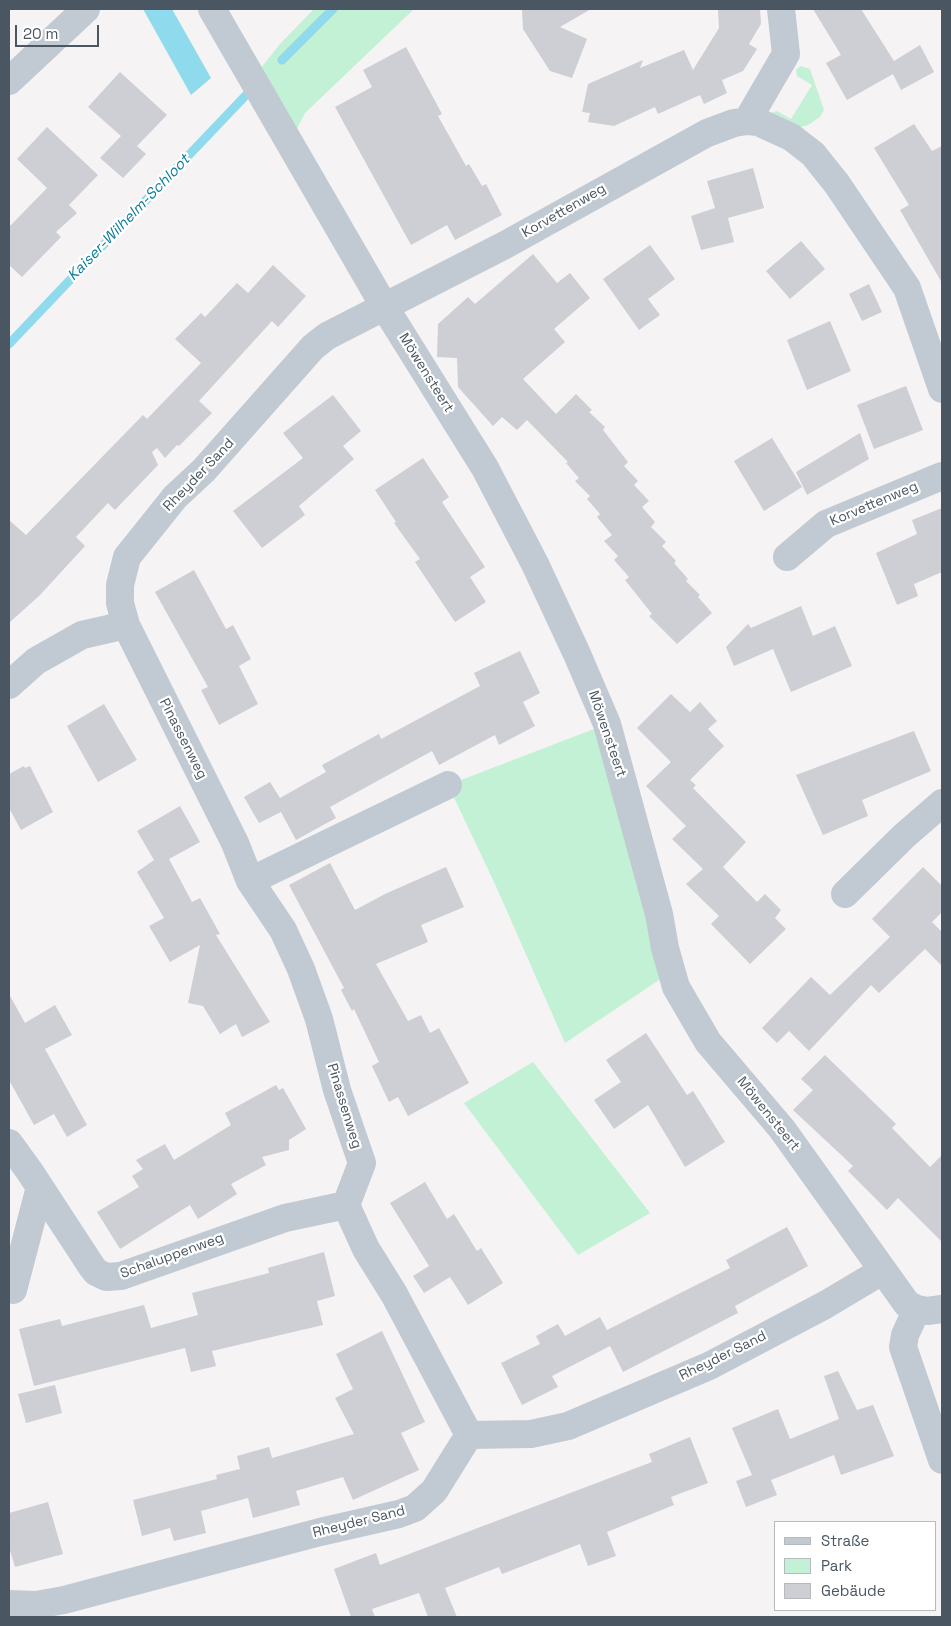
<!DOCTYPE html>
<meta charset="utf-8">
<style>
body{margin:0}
#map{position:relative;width:951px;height:1626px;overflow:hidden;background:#f5f3f3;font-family:"Space Grotesk",sans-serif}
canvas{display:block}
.frame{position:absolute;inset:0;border:10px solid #4a5661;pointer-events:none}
.legend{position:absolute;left:774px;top:1521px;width:162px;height:90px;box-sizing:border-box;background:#fff;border:1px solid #b7bbc0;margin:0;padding:6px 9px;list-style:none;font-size:15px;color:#4a5661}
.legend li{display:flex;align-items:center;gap:10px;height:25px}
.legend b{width:25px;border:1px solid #b7bbc0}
.scale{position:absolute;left:15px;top:25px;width:84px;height:22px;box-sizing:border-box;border:2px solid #4a5661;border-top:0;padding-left:6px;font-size:15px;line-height:18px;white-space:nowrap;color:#4a5661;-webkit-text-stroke:4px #fff;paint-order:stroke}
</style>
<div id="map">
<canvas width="951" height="1626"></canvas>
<div class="frame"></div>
<ul class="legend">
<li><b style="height:6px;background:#c1cad2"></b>Straße</li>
<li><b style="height:14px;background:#c3f1d5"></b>Park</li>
<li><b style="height:14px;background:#cdcfd5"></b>Gebäude</li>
</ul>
<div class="scale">20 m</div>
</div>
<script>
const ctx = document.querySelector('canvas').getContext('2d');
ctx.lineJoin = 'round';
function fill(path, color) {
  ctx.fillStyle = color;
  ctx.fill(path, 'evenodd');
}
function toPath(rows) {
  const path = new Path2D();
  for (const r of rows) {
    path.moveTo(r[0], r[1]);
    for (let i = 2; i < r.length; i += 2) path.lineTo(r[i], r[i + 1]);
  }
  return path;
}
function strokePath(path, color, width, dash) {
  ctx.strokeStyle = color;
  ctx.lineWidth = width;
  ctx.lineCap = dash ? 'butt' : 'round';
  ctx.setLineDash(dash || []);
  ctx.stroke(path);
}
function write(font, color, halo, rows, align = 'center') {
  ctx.font = font + ' "Space Grotesk",sans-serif';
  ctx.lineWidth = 4.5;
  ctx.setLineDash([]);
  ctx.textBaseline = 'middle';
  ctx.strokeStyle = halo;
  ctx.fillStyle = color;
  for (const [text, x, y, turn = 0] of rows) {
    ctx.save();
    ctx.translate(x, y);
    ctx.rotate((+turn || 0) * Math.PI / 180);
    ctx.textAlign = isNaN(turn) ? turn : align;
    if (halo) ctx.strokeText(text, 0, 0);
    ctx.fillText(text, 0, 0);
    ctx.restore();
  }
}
const green = toPath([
 [314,9,414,9,305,113,290,143,253,78,280,44],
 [801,66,810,69,824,110,820,117,808,125,791,130,770,113,777,111,791,119,812,85,797,76,796,70],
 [607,724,671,972,565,1043,495,884,448,785],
 [533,1062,650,1213,578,1255,464,1103]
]);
const water = toPath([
 [143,9,172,9,211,78,191,95]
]);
const stream = toPath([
 [282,60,333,9],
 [9,344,248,93]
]);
const building = toPath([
 [522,9,591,9,560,27,587,39,572,78,550,71,523,29],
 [760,9,761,24,749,44,757,49,743,71,722,80,727,93,704,104,700,95,658,114,655,107,614,126,588,122,590,113,582,112,588,84,643,60,640,68,684,50,693,70,719,28,718,10],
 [813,9,861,9,894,61,920,45,934,72,901,90,893,74,847,100,826,63,841,55],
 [406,47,442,114,438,116,466,166,469,164,482,186,486,184,502,215,455,240,447,225,411,245,335,107,372,87,363,70],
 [120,72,167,115,137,146,146,154,123,178,100,158,121,136,88,107],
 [914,124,932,151,942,146,942,283,900,210,909,205,874,148],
 [47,127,98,175,69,205,77,213,56,232,61,237,22,277,9,265,9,227,47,188,17,159],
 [753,168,764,208,728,218,734,242,701,250,691,216,715,208,707,181],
 [801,241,825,269,790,299,766,271],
 [650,245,675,279,648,299,660,315,639,330,603,279],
 [533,254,557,283,570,273,590,298,554,329,565,342,523,379,556,414,576,394,592,410,589,412,605,427,603,430,628,462,624,466,638,481,634,485,649,501,642,507,655,522,651,527,666,542,662,546,676,561,674,563,688,579,686,581,700,595,698,597,712,613,677,644,649,616,652,614,625,580,629,577,614,560,618,556,604,541,612,535,597,517,600,514,587,499,590,496,575,481,579,478,566,463,568,462,527,420,517,430,502,417,493,426,458,387,457,358,437,357,438,324,468,297,475,304],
 [273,265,306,296,278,327,272,321,199,401,212,413,179,446,177,445,165,458,157,448,152,452,158,465,115,510,108,503,76,537,85,546,40,595,9,623,9,520,26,535,143,415,147,419,201,363,175,339,201,313,205,317,237,283,248,293],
 [869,284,882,312,862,321,849,294],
 [830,321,851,371,807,390,787,340],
 [906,386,923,430,874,449,857,405],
 [333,395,361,431,343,446,354,459,299,506,305,515,262,548,233,511,303,458,283,433],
 [860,433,869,459,807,495,796,472],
 [772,438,802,487,764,511,734,461],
 [423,458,449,497,442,502,485,567,470,577,486,602,455,622,415,562,420,559,394,523,396,522,375,490],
 [942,508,942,572,914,584,918,596,897,605,876,553,917,534,912,520],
 [194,570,226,629,233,625,251,659,239,666,258,704,219,725,201,690,208,687,155,592],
 [801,606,813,636,835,626,852,666,791,692,773,649,734,666,726,647,748,624,751,628],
 [520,651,540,693,523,702,535,726,499,745,495,735,439,765,432,751,330,807,336,818,296,840,281,812,259,823,244,797,270,782,280,798,326,772,322,765,379,734,381,739,480,686,474,673],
 [671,694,690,712,700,702,717,721,708,729,724,746,690,780,696,785,693,788,746,842,723,867,757,902,765,894,781,910,775,918,786,929,750,964,711,924,719,916,686,884,703,869,672,839,686,826,646,786,671,762,637,728],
 [104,704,137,760,98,782,67,726],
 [914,731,931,771,862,800,868,816,823,835,796,775],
 [24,766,25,768,30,766,53,812,21,830,9,808,9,774],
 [180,806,200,842,169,859,192,902,200,898,220,934,216,935,270,1022,242,1037,236,1024,220,1034,203,1006,188,1003,200,945,170,962,149,926,164,918,137,872,154,860,137,831],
 [330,863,355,910,385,894,446,867,464,907,421,925,428,942,376,964,408,1021,421,1015,430,1033,439,1028,469,1083,408,1116,398,1097,389,1102,372,1066,379,1062,354,1009,352,1011,341,990,344,988,289,885],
 [923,867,942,886,942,912,932,922,942,932,942,966,925,949,879,993,871,985,809,1051,789,1031,777,1043,762,1028,811,977,830,995,890,937,872,919],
 [9,994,25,1023,55,1005,72,1035,45,1049,87,1125,67,1137,54,1114,34,1125,9,1080],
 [646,1033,687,1095,693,1091,725,1142,685,1167,648,1105,614,1129,594,1100,621,1082,606,1060],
 [825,1055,896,1124,892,1128,930,1167,942,1155,942,1242,898,1198,887,1210,848,1171,853,1166,793,1110,813,1090,801,1079],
 [276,1085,279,1090,283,1088,306,1129,289,1140,289,1150,262,1157,266,1165,231,1184,237,1194,198,1219,190,1205,120,1249,97,1212,139,1187,132,1176,143,1169,136,1160,165,1144,174,1160,231,1125,225,1113],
 [425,1182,447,1219,454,1214,477,1251,481,1248,503,1283,468,1305,450,1277,424,1293,413,1276,429,1266,390,1203],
 [787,1227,808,1266,735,1306,738,1313,623,1372,610,1346,552,1376,558,1387,522,1405,501,1363,540,1344,536,1336,558,1324,565,1336,600,1317,607,1330,730,1268,726,1260],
 [324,1252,335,1296,317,1301,323,1325,212,1351,216,1366,191,1372,185,1348,34,1386,19,1329,60,1319,62,1326,144,1305,151,1328,198,1315,192,1293,269,1273,268,1268],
 [382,1331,425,1422,401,1433,419,1470,353,1500,343,1477,296,1491,300,1505,253,1518,248,1498,201,1511,206,1533,174,1541,170,1528,142,1536,133,1500,217,1479,216,1475,240,1469,237,1456,269,1447,272,1458,354,1434,335,1398,353,1389,336,1354],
 [838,1371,857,1410,873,1405,894,1456,841,1475,834,1455,771,1480,777,1495,746,1507,736,1481,752,1475,732,1428,778,1409,790,1439,839,1419,824,1376],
 [55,1385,62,1413,26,1423,18,1394],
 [690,1437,708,1483,671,1497,674,1505,607,1532,616,1556,588,1566,580,1544,502,1574,499,1567,445,1588,457,1617,428,1617,419,1593,372,1609,375,1617,351,1617,334,1569,376,1553,380,1565,652,1462,649,1454],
 [48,1502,63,1554,15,1567,9,1547,9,1513]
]);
const minor = toPath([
 [212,9,384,306,485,468,535,564,577,654,607,724,659,914,665,948,676,987,708,1042,782,1129,907,1304,917,1309,905,1335,903,1347,942,1460],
 [9,81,86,9],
 [747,121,786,54,781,9],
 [787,557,826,524,942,476],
 [126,625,235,843,250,881,283,930,301,969,319,1019,337,1090,362,1163,346,1205,366,1249,394,1294,469,1435],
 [9,685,36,661,82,635,126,625,120,603,120,585,127,557,175,497,204,470,313,347,327,336,505,245,707,133,734,123,747,121,758,122,791,137,813,154,837,184,907,288,942,389],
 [250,881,448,785],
 [845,894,904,836,942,803],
 [9,1143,30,1172,92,1267,96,1272,106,1277,121,1276,285,1218,346,1205],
 [13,1290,40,1187],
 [917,1309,927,1311,942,1309],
 [9,1604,36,1605,64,1600,320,1532,399,1514,415,1508,434,1491,469,1435,531,1434,568,1426,709,1366,825,1305,882,1271]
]);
const streetNames = [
 ["Korvettenweg",564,211,-30],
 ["Möwensteert",426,373,58],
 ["Rheyder Sand",199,475,-46],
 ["Korvettenweg",874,504,-23],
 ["Möwensteert",607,734,71],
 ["Pinassenweg",183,739,63],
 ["Pinassenweg",344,1106,73],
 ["Möwensteert",768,1114,51],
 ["Schaluppenweg",172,1256,-20],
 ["Rheyder Sand",723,1356,-26],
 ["Rheyder Sand",359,1522,-14]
];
const waterNames = [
 ["Kaiser-Wilhelm-Schloot",129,218,-46]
];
fill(green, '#c3f1d5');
fill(water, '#90daee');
strokePath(stream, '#90daee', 9);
fill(building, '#cdcfd5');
strokePath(minor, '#c1cad2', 28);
write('14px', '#4a5661', '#fff', streetNames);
write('italic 15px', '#0c7c9b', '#fff', waterNames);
</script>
